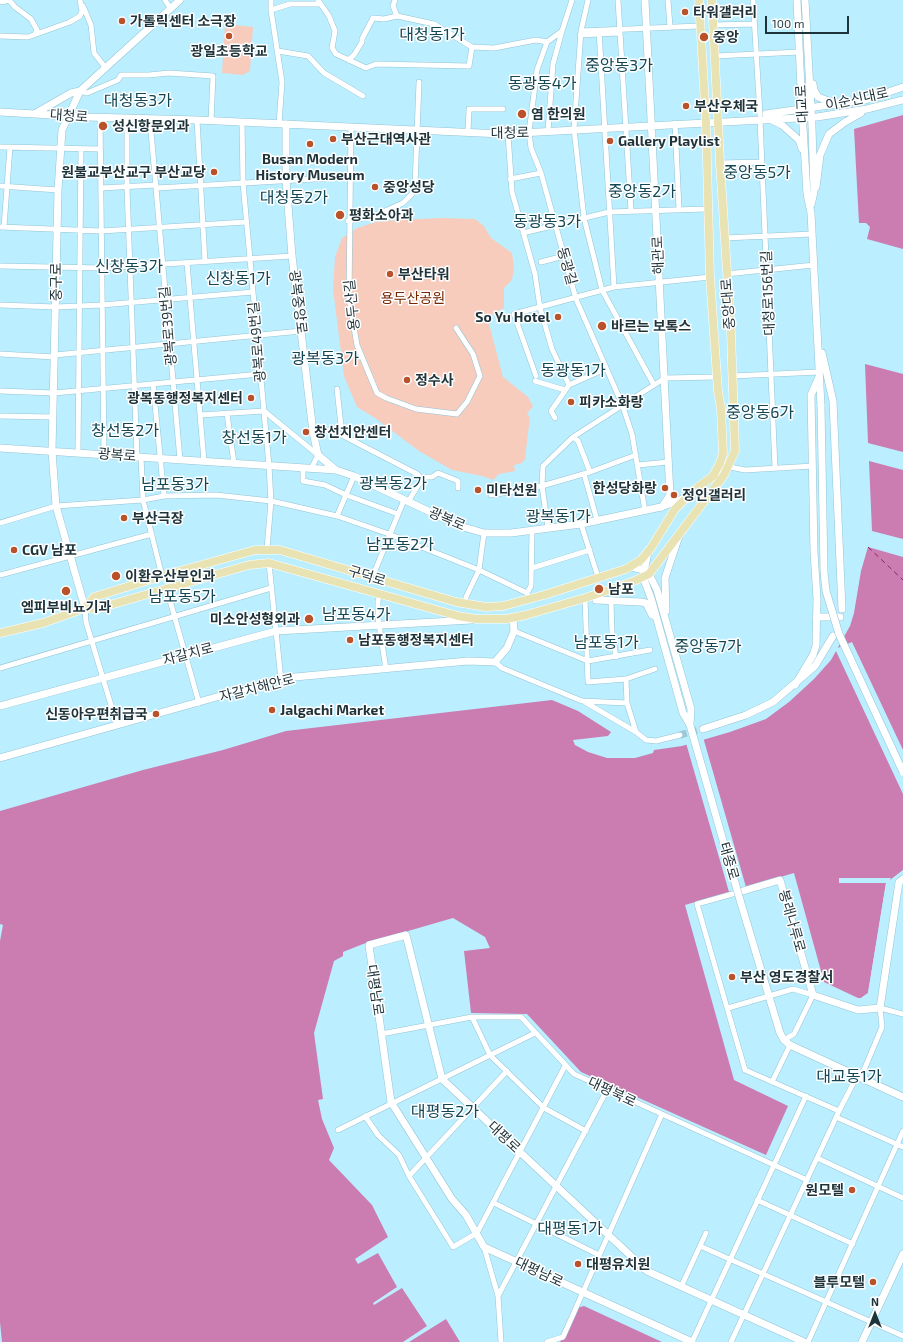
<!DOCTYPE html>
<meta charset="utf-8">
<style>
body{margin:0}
#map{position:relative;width:903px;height:1342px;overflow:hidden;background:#bef;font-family:"Exo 2",sans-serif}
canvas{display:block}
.north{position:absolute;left:855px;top:1294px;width:40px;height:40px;-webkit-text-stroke:3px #fff;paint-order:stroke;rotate:0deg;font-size:11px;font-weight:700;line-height:16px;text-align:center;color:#1f333a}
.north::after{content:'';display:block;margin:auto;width:14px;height:18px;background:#1f333a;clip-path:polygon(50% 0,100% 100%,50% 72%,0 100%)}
.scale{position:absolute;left:765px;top:16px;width:84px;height:18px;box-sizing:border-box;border:2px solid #1f333a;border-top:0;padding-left:5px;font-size:12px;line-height:14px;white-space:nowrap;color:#1f333a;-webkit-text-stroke:3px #fff;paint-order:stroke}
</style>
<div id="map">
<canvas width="903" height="1342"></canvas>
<div class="north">N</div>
<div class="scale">100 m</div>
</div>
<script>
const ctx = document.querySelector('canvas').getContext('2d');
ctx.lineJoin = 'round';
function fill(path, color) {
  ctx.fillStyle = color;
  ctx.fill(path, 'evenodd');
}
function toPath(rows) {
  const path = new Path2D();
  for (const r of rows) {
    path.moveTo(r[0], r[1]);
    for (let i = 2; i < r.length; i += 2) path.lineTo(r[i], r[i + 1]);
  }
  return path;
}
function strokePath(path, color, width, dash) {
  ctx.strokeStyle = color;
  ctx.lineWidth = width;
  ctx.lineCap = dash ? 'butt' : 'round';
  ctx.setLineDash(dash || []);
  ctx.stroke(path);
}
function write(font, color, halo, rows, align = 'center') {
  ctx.font = font + ' "Exo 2","Noto Sans KR",sans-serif';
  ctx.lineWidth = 3;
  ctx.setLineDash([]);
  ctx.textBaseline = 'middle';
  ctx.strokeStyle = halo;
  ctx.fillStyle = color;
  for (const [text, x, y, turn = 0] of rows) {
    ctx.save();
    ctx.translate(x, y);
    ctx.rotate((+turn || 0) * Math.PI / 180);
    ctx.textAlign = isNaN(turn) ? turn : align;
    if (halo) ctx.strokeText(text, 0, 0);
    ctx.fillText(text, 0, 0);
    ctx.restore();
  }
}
const green = toPath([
 [225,24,253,27,250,71,243,75,222,73],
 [442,218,475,219,484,226,491,238,512,253,514,267,512,280,504,288,504,308,493,314,488,320,503,377,528,397,533,406,527,414,530,417,525,459,522,463,514,465,515,471,499,474,493,480,482,476,452,470,419,451,375,418,357,407,344,376,333,289,335,257,342,238,357,228,376,222,396,220]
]);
const water = toPath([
 [903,115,903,249,867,239,870,227,866,223,859,223,854,129],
 [865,364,903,374,903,452,868,443],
 [869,461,903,470,903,539,872,531],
 [868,547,903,557,903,870,886,883,868,993,861,998,858,998,824,982,794,873,685,905,734,1080,788,1106,766,1155,581,1072,527,1014,471,1013,464,951,490,948,485,937,453,918,363,944,343,952,343,956,334,961,314,1033,323,1099,318,1100,322,1119,334,1148,329,1160,372,1205,388,1237,355,1259,358,1264,378,1253,397,1287,373,1303,374,1305,402,1288,427,1326,403,1342,2,1342,0,1322,0,941,3,925,0,924,0,811,143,770,223,750,286,731,552,700,578,711,611,732,608,736,573,740,575,745,588,752,607,758,635,758,653,753,654,750,682,746,730,732,766,719,789,702,814,679,831,660,850,626,854,613,861,571],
 [584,1306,662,1342,560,1342,576,1308],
 [446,1319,460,1342,409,1342]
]);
const pier = toPath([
 [852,642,903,750,903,794,835,649],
 [703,737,746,887,729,892,686,743],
 [839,878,891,878,888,884,870,994,864,999,861,998,868,993,886,883,839,883]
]);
const ferry = toPath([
 [868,547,903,580]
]);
const secondaryTunnel = toPath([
 [680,735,703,729]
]);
const street = toPath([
 [9,0,15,7,31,19,37,30,35,34],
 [165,0,171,9],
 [271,0,271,10,282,82,279,124],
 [318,0,329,16,335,31,332,48,336,54,366,68,376,64,469,66,472,47],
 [395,0,393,6,397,16],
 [572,0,562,31,547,42,537,70,529,132,531,148,541,173,576,299,622,404,632,434,645,511],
 [588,0,581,31,574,129,584,218,602,290,654,385],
 [618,0,631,211],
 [668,0,670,27],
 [753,0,760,115],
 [0,1,3,2,9,0],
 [83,6,91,25,94,53,105,67],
 [271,10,290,4,320,4],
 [713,25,754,24],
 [599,30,614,287],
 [581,31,699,26],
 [580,35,618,33],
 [0,36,28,37,70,22,80,16,82,11,80,0],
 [278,51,308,56,324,73,363,96],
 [715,56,800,52],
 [348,60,354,55,362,42,362,39,373,18,384,19,397,16,434,24,472,47,494,48,536,40,547,42],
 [80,91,87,93,118,80,121,75,149,75,169,73,213,76,211,121],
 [100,118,104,454],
 [127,119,127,188,137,457],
 [760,119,775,468],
 [150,120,180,460],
 [197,120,205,262],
 [242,122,243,183,269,466,271,501,267,549],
 [675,123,679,209],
 [351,127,349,298,357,345,377,393,386,398,416,409,457,414,467,402,480,376,473,354,456,328],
 [548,131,553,64,562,31],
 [468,132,469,109,503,109],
 [508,134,512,192,535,274,540,308,552,349,569,385,551,411,555,418],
 [0,147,100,149],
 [720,163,762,162],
 [510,179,541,173],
 [0,186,58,190],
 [101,188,156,185],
 [156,188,350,177],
 [348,221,374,216,403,203,412,194,415,186,419,82],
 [0,227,101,231,246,222],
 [4,227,10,147],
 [523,233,609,212,707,209],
 [725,238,812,234],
 [541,262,564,256],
 [187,263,204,461],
 [0,266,101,268,292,256],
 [726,274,814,265],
 [0,305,56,307,102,305,253,292],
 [0,354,55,357],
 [55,355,301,331],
 [536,376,514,314,614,287,710,277],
 [732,376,819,372],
 [535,381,565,390],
 [153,384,164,496],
 [569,385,605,369],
 [0,391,54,393,260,374],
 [227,414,234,463],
 [200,415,264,411,318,455,311,469],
 [0,416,53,417],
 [313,432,331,430,336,432,341,426,337,389],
 [336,432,417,474,422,479,408,502],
 [573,437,578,441,590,472],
 [78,452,81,149],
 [141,457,143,500,164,496,216,495,271,501,337,516,389,534,479,570,527,593,529,599],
 [638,465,668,462],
 [730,467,745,470,813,466],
 [303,468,303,481,325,485,346,495,398,514],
 [584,474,597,520],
 [422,479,427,477,432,477,438,473,458,481,458,488],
 [491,495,542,486,590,472,636,455],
 [337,516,354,476],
 [0,523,56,506,143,500,162,576],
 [581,524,598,577],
 [548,528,542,486,543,466,573,437,665,378,717,377],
 [269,563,281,680],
 [532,568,590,550],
 [0,575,152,534],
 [372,578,404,500],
 [167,590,199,703],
 [527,593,531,586,532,531],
 [380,595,378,601,378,618,386,669],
 [585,598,588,682,626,679,655,669],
 [611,601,612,634,616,657],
 [465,604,466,597,479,570,484,533],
 [85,608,86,622,117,725],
 [514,631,588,661,650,650],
 [495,662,502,668,582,701,627,703],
 [0,668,271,588],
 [626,679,627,703,636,732,646,740,656,741,680,735],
 [583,701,636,732],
 [736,893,697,904,745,1070,839,1111],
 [728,1008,793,989,813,995,794,1034,784,1040],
 [472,1017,490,1055,544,1108,586,1131],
 [381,1034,472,1017,521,1017,574,1074,807,1180],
 [772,1082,790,1045],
 [365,1116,378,1135,399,1155,409,1176,453,1247,477,1233,565,1066],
 [836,1117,903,1147],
 [338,1130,535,1033],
 [817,1158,903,1198],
 [409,1176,507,1071],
 [757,1200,853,1244],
 [494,1203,599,1255],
 [700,1246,903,1336],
 [484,1247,498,1296,501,1342],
 [681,1287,706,1233],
 [498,1296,607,1090],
 [547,1342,563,1337,662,1114],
 [692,1342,806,1096],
 [731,1342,839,1111,857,1076,864,1070,882,1027,880,1008,903,1014],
 [808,1342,903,1131]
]);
const secondary = toPath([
 [645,0,670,495,662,507],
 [797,0,802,110,807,194,811,213,821,406],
 [805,0,812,127,814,192,811,205],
 [813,84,814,90,818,97,836,104],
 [0,112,87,117,197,120,502,134,817,117,867,109,903,100],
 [36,113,71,93,80,91],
 [766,114,865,100,903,87],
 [772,120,782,125,799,140,802,149],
 [286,124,286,180,292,256,313,432,318,455,336,470],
 [816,187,820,155,829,134,845,122,861,113],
 [822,353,833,401,842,609],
 [0,448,336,470,354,476,460,526,484,533,511,533,581,524,661,507,685,498],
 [648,552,643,577,651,598,683,713,690,725],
 [631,567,644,570,649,574,657,590,691,709,690,724],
 [596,600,641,602,646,603,652,615],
 [85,608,56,506,52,451,58,190,62,130,80,91,180,0],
 [666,611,665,578,679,536],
 [816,617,840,617],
 [795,685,813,655,816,646,817,599,814,552,811,395,819,377],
 [0,706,276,631,471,620],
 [703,729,746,715,773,702,815,666,833,636],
 [0,758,284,678,468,661,495,662,507,648,514,631,513,618],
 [736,893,780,880,813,995,858,1010,880,1008,899,882,903,879],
 [740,900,780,1033,784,1040,790,1045,903,1097],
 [692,1342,484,1247,466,1215,452,1199,391,1102,369,945,406,935,442,1079,647,1271,804,1342],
 [862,1342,903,1254]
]);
const primary = toPath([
 [85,608,96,609,249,565,269,563,458,616,476,619,506,619,526,615,585,598,632,582,649,574,724,475,735,451,731,333,720,163,712,0],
 [0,633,43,623,85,608,94,597,162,576,255,550,280,550,456,602,486,607,503,606,544,595,626,569,641,560,651,548,675,509,693,491,713,476,720,463,723,453,721,409,718,391,710,277,706,122,699,0]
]);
const secondaryBridge = toPath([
 [821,406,824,572,826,591,839,634,903,772],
 [690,725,740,900]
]);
const markers = [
 [685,12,4,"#b9522a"],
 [122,21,4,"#b9522a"],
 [229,36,4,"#b9522a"],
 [704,37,5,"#b9522a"],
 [686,106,4,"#b9522a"],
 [522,114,5,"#b9522a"],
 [103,126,5,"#b9522a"],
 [333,139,4,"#b9522a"],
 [610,141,4,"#b9522a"],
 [310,144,4,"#b9522a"],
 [214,172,4,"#b9522a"],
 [375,187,4,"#b9522a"],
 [340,215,5,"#b9522a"],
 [390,274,4,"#b9522a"],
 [558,317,4,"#b9522a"],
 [602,326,5,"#b9522a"],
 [407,380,4,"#b9522a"],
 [251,398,4,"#b9522a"],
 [571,402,4,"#b9522a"],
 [306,432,4,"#b9522a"],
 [665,488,4,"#b9522a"],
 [478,490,4,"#b9522a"],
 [674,495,4,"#b9522a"],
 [124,518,4,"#b9522a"],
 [14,550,4,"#b9522a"],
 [116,576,5,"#b9522a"],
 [599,589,5,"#b9522a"],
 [66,591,5,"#b9522a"],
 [309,619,5,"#b9522a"],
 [350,640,4,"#b9522a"],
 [272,710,4,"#b9522a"],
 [156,714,4,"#b9522a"],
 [732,977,4,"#b9522a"],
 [852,1190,4,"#b9522a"],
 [578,1264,4,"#b9522a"],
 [873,1282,4,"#b9522a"]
];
const poiNames = [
 ["타워갤러리",693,12],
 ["가톨릭센터 소극장",130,21],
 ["중앙",713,37],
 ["광일초등학교",229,51,"center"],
 ["부산우체국",694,106],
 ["염 한의원",531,114],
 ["성신항문외과",112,126],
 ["부산근대역사관",341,139],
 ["Gallery Playlist",618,141],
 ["Busan Modern",310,159,"center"],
 ["History Museum",310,175,"center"],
 ["원불교부산교구 부산교당",206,172,"right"],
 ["중앙성당",383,187],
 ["평화소아과",349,215],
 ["부산타워",398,274],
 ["So Yu Hotel",550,317,"right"],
 ["바르는 보톡스",611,326],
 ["정수사",415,380],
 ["광복동행정복지센터",243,398,"right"],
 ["피카소화랑",579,402],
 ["창선치안센터",314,432],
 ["한성당화랑",657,488,"right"],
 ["미타선원",486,490],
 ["정인갤러리",682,495],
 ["부산극장",132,518],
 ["CGV 남포",22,550],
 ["이환우산부인과",125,576],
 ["남포",608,589],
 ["엠피부비뇨기과",66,607,"center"],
 ["미소안성형외과",300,619,"right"],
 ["남포동행정복지센터",358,640],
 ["Jalgachi Market",280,710],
 ["신동아우편취급국",148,714,"right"],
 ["부산 영도경찰서",740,977],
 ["원모텔",844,1190,"right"],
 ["대평유치원",586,1264],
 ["블루모텔",865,1282,"right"]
];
const streetNames = [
 ["이순신대로",857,99,-12],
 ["대교로",802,104,-93],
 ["대청로",69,116,4],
 ["대청로",510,133,-1],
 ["해관로",658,255,-92],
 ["동광길",567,266,74],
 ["중구로",56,282,-90],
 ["대청로156번길",768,293,-92],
 ["광복중앙로",298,302,83],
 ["중앙대로",728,304,-94],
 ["용두산길",352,305,-96],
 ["광복로39번길",168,326,-95],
 ["광복로49번길",257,342,-95],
 ["광복로",117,455,4],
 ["광복로",447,519,23],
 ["구덕로",367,576,17],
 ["자갈치로",188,654,-15],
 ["자갈치해안로",257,688,-14],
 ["태종로",729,861,74],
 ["봉래나루로",792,921,74],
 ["대평남로",375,990,82],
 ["대평북로",612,1092,25],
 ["대평로",504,1137,43],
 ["대평남로",539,1272,25]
];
const parkNames = [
 ["용두산공원",413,298]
];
const quarterNames = [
 ["대청동1가",432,35],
 ["중앙동3가",619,66],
 ["동광동4가",542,84],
 ["대청동3가",138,101],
 ["중앙동5가",757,173],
 ["중앙동2가",642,192],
 ["대청동2가",294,198],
 ["동광동3가",547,222],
 ["신창동3가",129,267],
 ["신창동1가",238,279],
 ["광복동3가",325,359],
 ["동광동1가",573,371],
 ["중앙동6가",760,413],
 ["창선동2가",125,431],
 ["창선동1가",254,438],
 ["광복동2가",393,484],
 ["남포동3가",175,485],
 ["광복동1가",558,517],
 ["남포동2가",400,545],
 ["남포동5가",182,597],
 ["남포동4가",356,615],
 ["남포동1가",606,643],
 ["중앙동7가",708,647],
 ["대교동1가",849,1077],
 ["대평동2가",445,1112],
 ["대평동1가",570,1229]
];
fill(green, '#f7ccbd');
fill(water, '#cb7cb0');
fill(pier, '#bef');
strokePath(ferry, '#812468', 1, [5, 4]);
strokePath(secondaryTunnel, '#9cc9d8', 7, [7, 3.5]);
strokePath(street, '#93c4d5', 6);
strokePath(secondary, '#93c4d5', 8);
strokePath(primary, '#fff', 9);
strokePath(street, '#fff', 5);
strokePath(secondary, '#fff', 7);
strokePath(primary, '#e9e2b3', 8);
strokePath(secondaryBridge, '#93c4d5', 8, []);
strokePath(secondaryBridge, '#fff', 7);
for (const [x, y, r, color] of markers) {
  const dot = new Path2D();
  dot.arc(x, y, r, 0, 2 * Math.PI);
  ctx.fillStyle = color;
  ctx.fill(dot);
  strokePath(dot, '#fff', 1.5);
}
write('bold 14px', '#1f333a', '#fff', poiNames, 'left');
write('14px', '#1f333a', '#fff', streetNames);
write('14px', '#742601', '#fff', parkNames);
write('16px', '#144654', '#fff', quarterNames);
</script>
